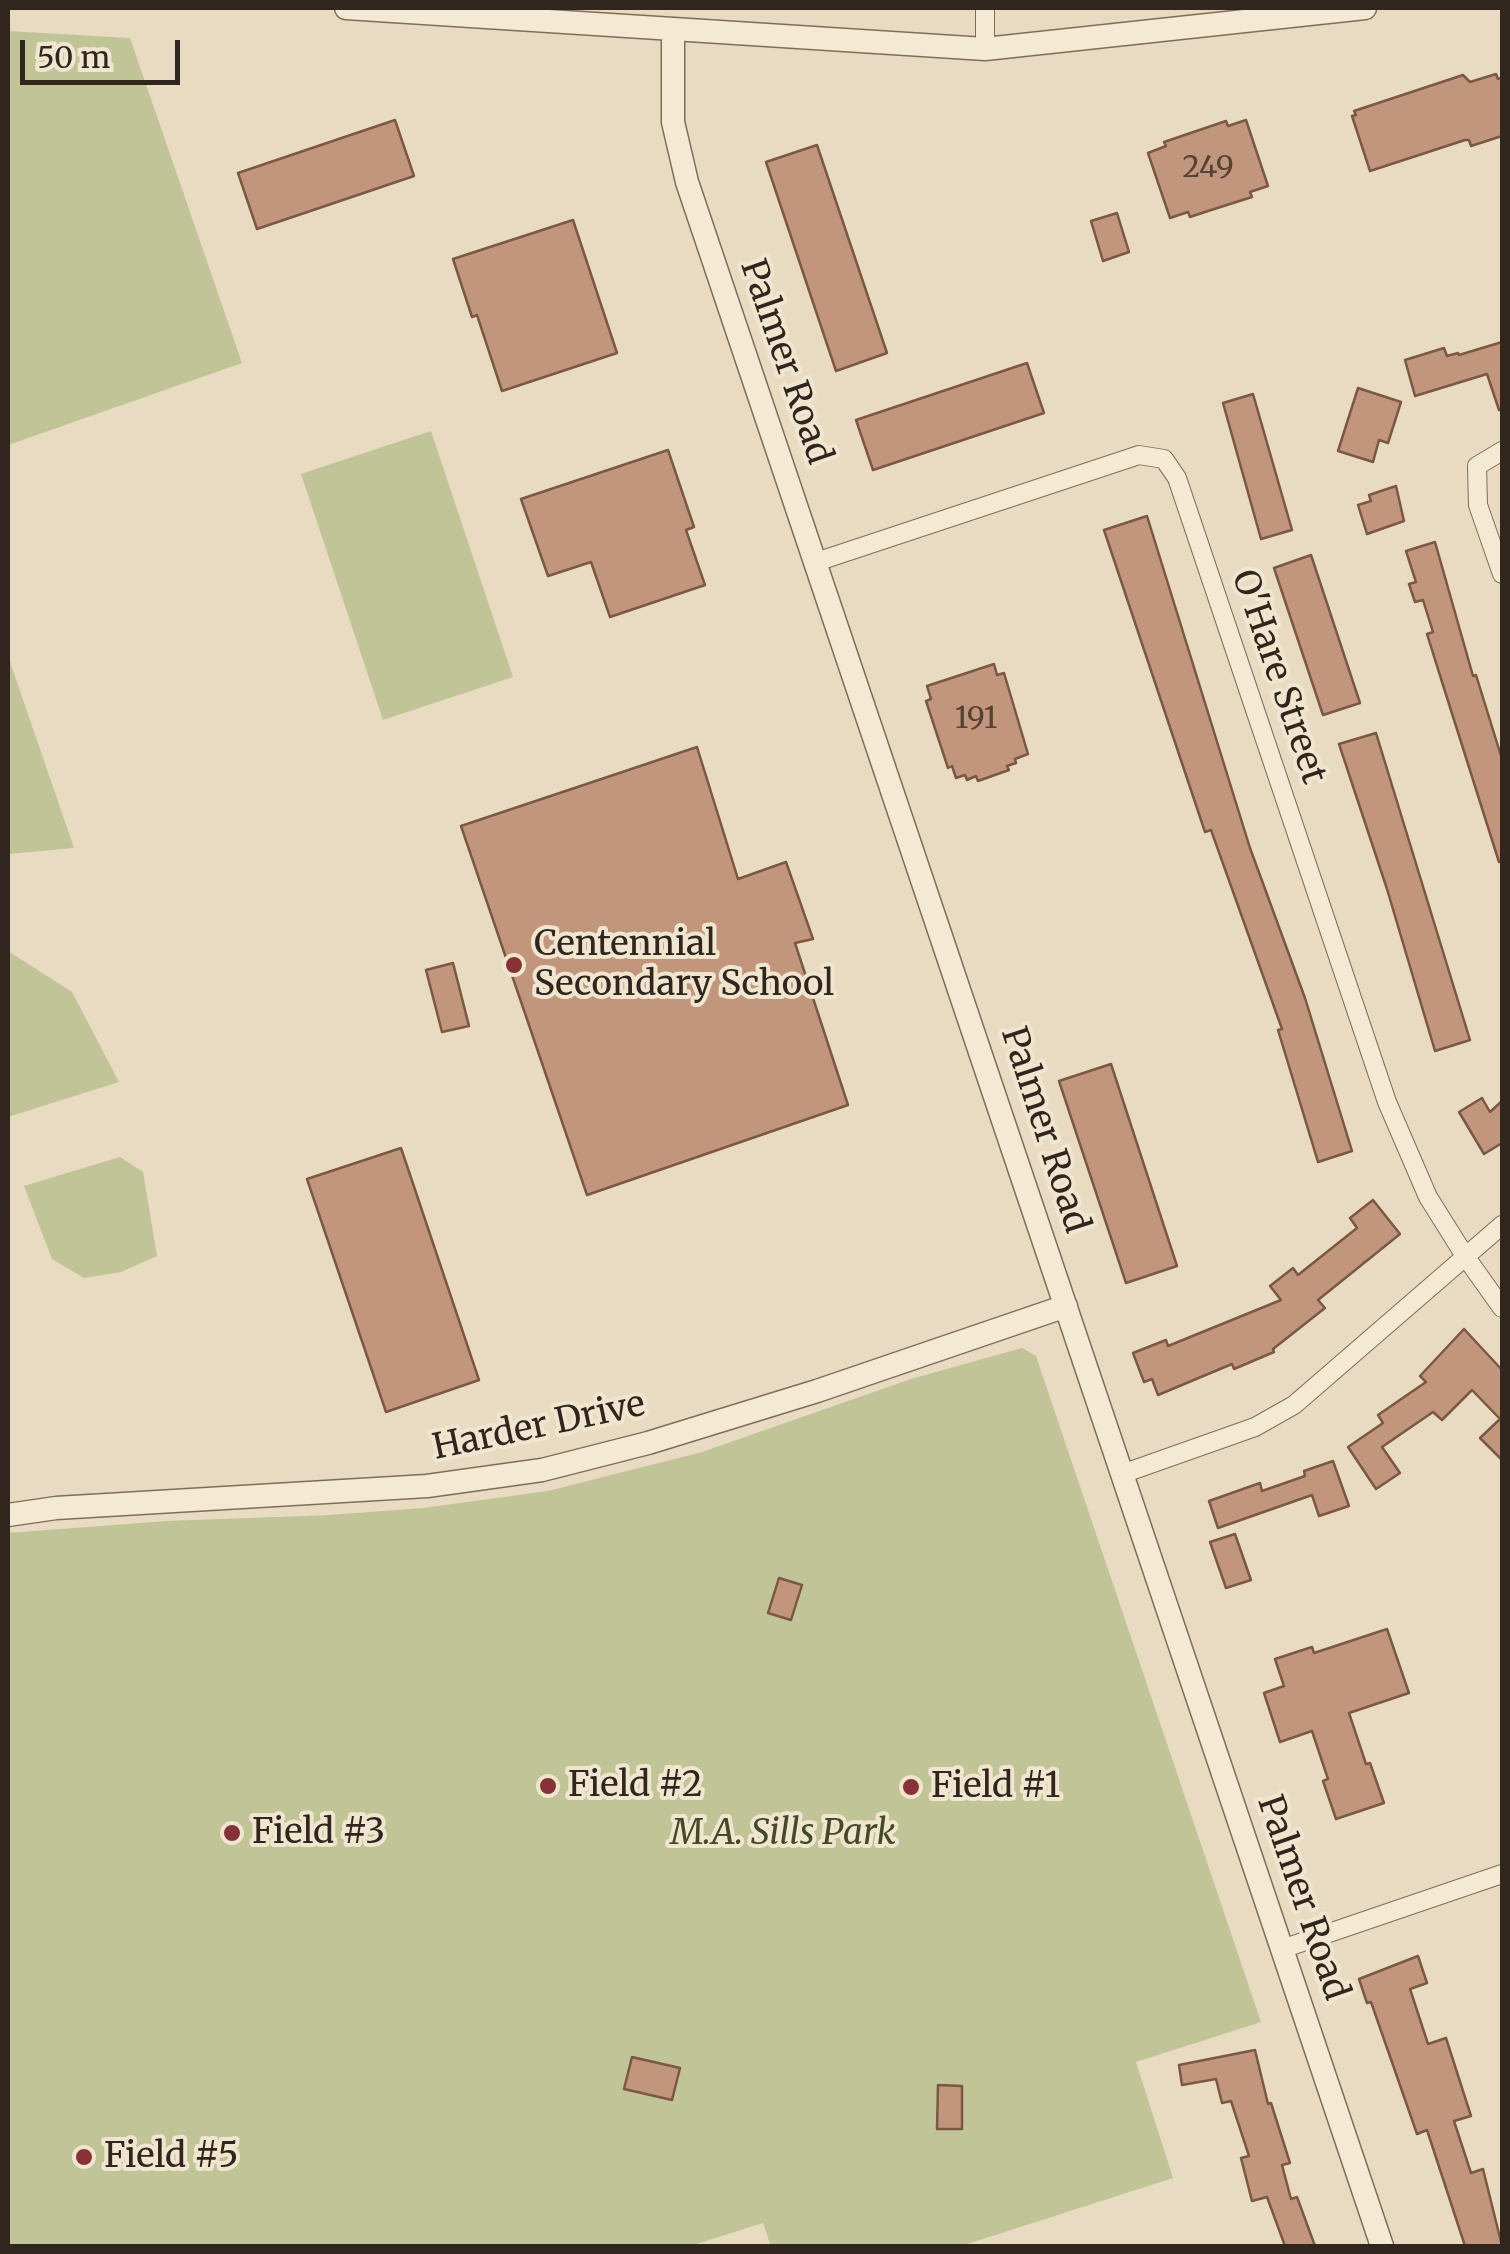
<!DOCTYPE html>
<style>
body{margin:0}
#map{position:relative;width:1510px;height:2254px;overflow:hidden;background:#e8dbc1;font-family:Merriweather,serif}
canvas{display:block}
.frame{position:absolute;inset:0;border:10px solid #31261d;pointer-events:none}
.scale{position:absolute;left:20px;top:40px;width:160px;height:45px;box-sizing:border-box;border:5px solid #31261d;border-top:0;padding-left:12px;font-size:30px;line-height:35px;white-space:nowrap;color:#31261d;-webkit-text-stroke:8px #f0e6d0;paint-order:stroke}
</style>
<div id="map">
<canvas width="1510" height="2254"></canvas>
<div class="frame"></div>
<div class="scale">50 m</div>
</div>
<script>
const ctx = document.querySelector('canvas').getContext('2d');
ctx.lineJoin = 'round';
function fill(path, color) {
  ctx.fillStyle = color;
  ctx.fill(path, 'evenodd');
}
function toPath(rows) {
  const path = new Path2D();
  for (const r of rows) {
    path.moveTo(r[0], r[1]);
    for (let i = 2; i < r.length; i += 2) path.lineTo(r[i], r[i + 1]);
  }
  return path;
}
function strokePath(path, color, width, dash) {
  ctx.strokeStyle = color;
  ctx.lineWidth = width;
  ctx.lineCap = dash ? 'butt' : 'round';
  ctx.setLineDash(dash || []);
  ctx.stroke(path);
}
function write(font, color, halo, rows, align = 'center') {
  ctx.font = font + ' Merriweather,serif';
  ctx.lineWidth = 8;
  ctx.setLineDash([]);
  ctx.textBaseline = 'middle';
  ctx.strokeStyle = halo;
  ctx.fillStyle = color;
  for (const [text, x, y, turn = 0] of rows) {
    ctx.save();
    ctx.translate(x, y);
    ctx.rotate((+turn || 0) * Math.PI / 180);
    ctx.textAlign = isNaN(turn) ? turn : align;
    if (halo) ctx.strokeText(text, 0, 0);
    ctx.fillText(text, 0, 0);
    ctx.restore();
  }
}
const green = toPath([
 [8,31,130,38,242,363,8,445],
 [431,431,513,677,383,720,301,474],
 [8,656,74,848,8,854],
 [8,951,72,992,119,1082,8,1117],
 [120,1157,143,1172,157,1256,121,1272,84,1278,52,1259,24,1186],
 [1022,1348,1036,1356,1261,2022,1136,2062,1173,2178,961,2246,771,2246,763,2223,690,2246,8,2246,8,1533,167,1521,330,1515,423,1508,548,1491,702,1452,911,1379]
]);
const building = toPath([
 [1496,74,1498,79,1502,77,1502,136,1471,146,1469,140,1465,140,1370,171,1352,116,1356,115,1354,111,1463,75,1470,82,1496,74],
 [395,120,414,176,257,229,238,173,395,120],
 [1246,120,1268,186,1250,192,1252,197,1208,211,1190,217,1188,212,1170,218,1148,153,1166,146,1164,142,1226,121,1228,126,1246,120],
 [817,145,887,353,836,371,766,162,817,145],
 [1117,213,1129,252,1103,261,1091,221,1117,213],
 [573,220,617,353,502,391,477,315,472,317,453,259,573,220],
 [1502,342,1502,409,1499,410,1487,374,1415,396,1405,360,1444,348,1447,356,1458,353,1459,355,1502,342],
 [1027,363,1044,413,873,470,856,420,1027,363],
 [1358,388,1401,402,1388,443,1379,440,1373,462,1338,451,1358,388],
 [1253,394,1292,530,1261,539,1223,403,1253,394],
 [668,450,694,527,686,530,705,585,610,617,591,562,548,576,521,499,668,450],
 [1396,486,1404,521,1367,534,1358,505,1371,501,1369,495,1396,486],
 [1147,516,1250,848,1305,998,1352,1151,1318,1162,1278,1030,1282,1029,1211,830,1205,832,1104,530,1147,516],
 [1435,542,1473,676,1476,675,1502,759,1502,862,1499,862,1443,685,1427,634,1433,632,1423,600,1415,602,1409,584,1416,582,1406,551,1435,542],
 [1311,555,1360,703,1323,715,1274,568,1311,555],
 [994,664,997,675,1004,673,1028,754,1015,759,1016,763,1007,766,1009,770,978,781,976,776,967,780,965,775,956,778,952,766,948,768,926,701,931,699,927,686,994,664],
 [1376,733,1470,1040,1435,1051,1387,889,1339,744,1376,733],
 [697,747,738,879,786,862,813,939,795,943,848,1105,587,1195,461,826,697,747],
 [453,963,469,1026,442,1032,426,970,453,963],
 [1111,1064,1177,1266,1126,1283,1059,1081,1111,1064],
 [1482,1098,1490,1112,1502,1101,1502,1143,1484,1154,1459,1112,1482,1098],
 [401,1148,479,1380,386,1412,307,1179,401,1148],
 [1373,1200,1400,1234,1318,1300,1325,1308,1273,1349,1274,1352,1234,1369,1232,1364,1158,1395,1152,1379,1144,1382,1133,1353,1166,1340,1168,1346,1281,1300,1270,1286,1293,1268,1298,1275,1357,1228,1350,1218,1373,1200],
 [1464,1329,1502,1370,1502,1460,1480,1438,1500,1419,1472,1390,1442,1420,1433,1412,1382,1447,1400,1473,1376,1489,1348,1447,1383,1423,1378,1415,1426,1382,1420,1376,1464,1329],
 [1333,1461,1349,1506,1319,1516,1312,1495,1218,1528,1209,1501,1260,1483,1262,1491,1305,1476,1304,1471,1333,1461],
 [1235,1534,1251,1580,1226,1588,1210,1542,1235,1534],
 [779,1578,802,1585,791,1620,768,1613,779,1578],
 [1387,1629,1409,1693,1349,1713,1366,1764,1370,1763,1384,1803,1336,1819,1323,1781,1328,1779,1312,1731,1280,1742,1264,1693,1284,1686,1275,1659,1312,1647,1314,1653,1387,1629],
 [1418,1956,1427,1983,1410,1989,1428,2044,1446,2038,1471,2116,1454,2121,1471,2173,1483,2169,1502,2246,1465,2246,1427,2130,1417,2134,1371,2002,1367,2003,1359,1979,1418,1956],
 [1255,2050,1268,2104,1271,2103,1290,2163,1282,2165,1291,2199,1297,2197,1315,2246,1285,2246,1267,2197,1252,2201,1241,2158,1249,2156,1231,2101,1222,2103,1216,2079,1182,2085,1179,2065,1255,2050],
 [632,2057,680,2068,672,2100,624,2089,632,2057],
 [938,2085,962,2086,962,2129,937,2129,938,2085]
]);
const minor = toPath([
 [985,49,985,8],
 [1502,451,1477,466,1478,505,1502,574],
 [816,562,1139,455,1164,459,1177,478,1387,1102,1428,1197,1465,1256,1502,1308],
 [1122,1474,1255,1427,1294,1405,1502,1225],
 [1282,1949,1502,1874]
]);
const tertiary = toPath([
 [346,8,985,49,1365,8],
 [673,30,673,122,687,182,1382,2246],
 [8,1515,56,1508,427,1486,542,1470,648,1443,817,1391,1066,1306]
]);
const markers = [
 [514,965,10,"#873236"],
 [548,1786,10,"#873236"],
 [911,1787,10,"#873236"],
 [232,1833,10,"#873236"],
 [84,2157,10,"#873236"]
];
const numberNames = [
 ["249",1208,169],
 ["191",976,720]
];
const streetNames = [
 ["Palmer Road",785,362,71],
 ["O'Hare Street",1278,677,71],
 ["Palmer Road",1044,1130,72],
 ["Harder Drive",539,1427,-12],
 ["Palmer Road",1302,1898,71]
];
const poiNames = [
 ["Centennial",534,945],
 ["Secondary School",534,985],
 ["Field #2",568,1786],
 ["Field #1",931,1787],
 ["Field #3",252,1833],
 ["Field #5",104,2157]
];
const parkNames = [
 ["M.A. Sills Park",783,1834]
];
fill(green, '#c0c497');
fill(building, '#c1967c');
strokePath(building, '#7b5844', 2.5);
strokePath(minor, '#7f6d5b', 20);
strokePath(tertiary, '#7f6d5b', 25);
strokePath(minor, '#f4e9d3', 18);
strokePath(tertiary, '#f4e9d3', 22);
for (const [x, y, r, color] of markers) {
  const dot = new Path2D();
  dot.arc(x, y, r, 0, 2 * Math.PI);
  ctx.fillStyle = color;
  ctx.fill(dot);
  strokePath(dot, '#f0e6d0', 4);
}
write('30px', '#554235', null, numberNames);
write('35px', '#31261d', '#f0e6d0', streetNames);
write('35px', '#31261d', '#f0e6d0', poiNames, 'left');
write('italic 35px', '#434a27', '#f0e6d0', parkNames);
</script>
